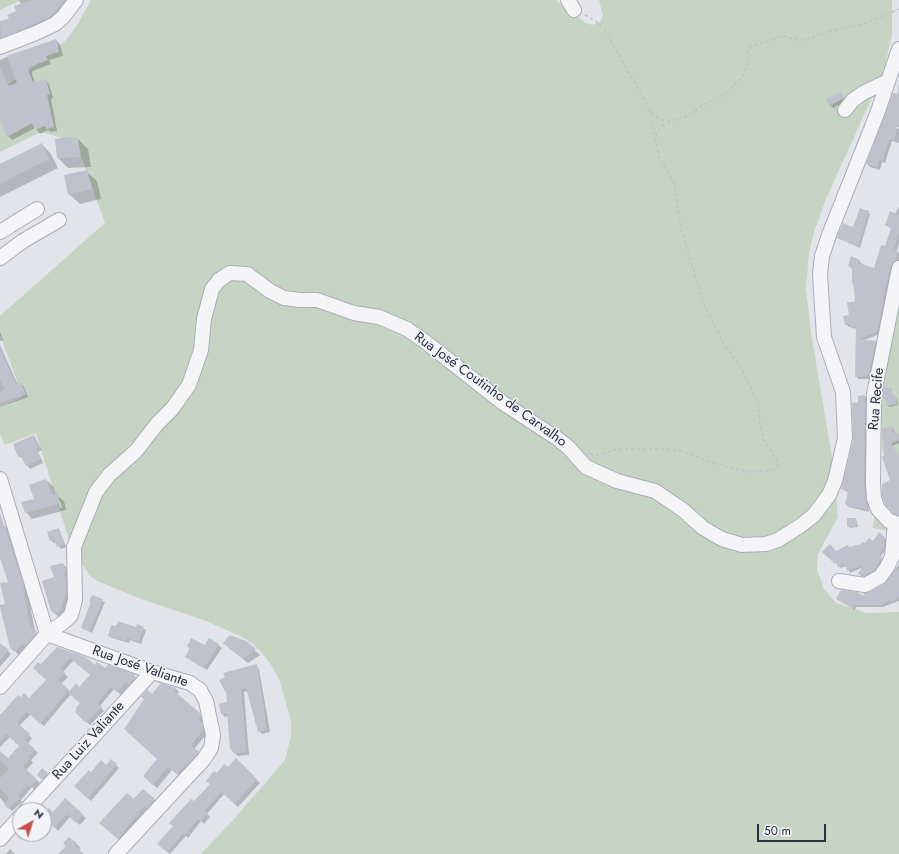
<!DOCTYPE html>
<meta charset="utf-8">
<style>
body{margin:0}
#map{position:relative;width:899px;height:854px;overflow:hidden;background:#e2e4ea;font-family:Jost,sans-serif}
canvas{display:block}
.north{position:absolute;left:12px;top:802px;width:40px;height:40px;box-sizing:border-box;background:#f2f3f7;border:1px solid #a2a5af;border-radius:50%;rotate:39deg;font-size:11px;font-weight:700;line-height:16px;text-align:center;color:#2b2f42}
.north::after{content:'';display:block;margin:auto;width:14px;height:18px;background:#ca4f4c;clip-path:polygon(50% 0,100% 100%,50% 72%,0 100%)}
.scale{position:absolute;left:757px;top:824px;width:69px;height:18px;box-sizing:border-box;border:2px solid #2b2f42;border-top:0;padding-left:5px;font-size:12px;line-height:14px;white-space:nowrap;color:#2b2f42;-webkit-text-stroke:3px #f2f3f7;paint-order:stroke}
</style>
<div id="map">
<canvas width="899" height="854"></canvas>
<div class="north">N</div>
<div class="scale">50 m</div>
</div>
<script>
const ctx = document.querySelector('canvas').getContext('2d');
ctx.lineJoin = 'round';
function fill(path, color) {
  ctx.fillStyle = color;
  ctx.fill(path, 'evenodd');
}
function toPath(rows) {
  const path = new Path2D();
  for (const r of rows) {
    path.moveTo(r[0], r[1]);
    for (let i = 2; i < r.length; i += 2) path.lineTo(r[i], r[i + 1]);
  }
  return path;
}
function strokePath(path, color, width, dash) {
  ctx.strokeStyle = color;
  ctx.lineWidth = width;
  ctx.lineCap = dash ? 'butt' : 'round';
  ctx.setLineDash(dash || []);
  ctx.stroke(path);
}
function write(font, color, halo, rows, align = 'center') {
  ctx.font = font + ' Jost,sans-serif';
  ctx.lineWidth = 3;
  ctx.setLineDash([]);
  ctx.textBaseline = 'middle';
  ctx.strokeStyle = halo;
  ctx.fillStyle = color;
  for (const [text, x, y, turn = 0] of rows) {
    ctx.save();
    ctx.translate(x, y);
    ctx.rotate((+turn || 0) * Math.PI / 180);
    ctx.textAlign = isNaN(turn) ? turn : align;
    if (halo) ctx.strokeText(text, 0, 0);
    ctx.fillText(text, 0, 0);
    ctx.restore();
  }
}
const green = toPath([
 [0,0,21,0,0,10],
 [91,0,556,0,584,22,592,25,600,22,603,16,599,0,892,0,892,36,883,73,826,199,814,232,809,253,806,289,811,333,833,464,838,517,818,554,817,570,824,589,836,603,866,613,899,612,899,854,201,854,235,818,285,760,291,736,291,721,280,682,272,666,262,653,253,644,240,636,206,621,141,599,97,581,90,576,77,556,69,540,36,433,5,445,0,434,0,407,23,397,0,335,0,316,105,223,76,142,45,133,39,133,0,152,0,90,33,67,65,41,76,27],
 [899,288,899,473,885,459,882,450,881,398],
 [876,505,895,532,873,528]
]);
const shadow = toPath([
 [19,0,68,0,53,19,0,41,0,23,10,19,17,11,21,5],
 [56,40,60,44,63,56,49,60,51,64,33,71,32,74,35,83,45,80,49,84,53,98,51,99,57,131,51,132,48,130,40,134,35,128,12,140,8,136,0,119,0,60,16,53],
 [899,80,899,125,887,126,899,129,899,143,892,141,885,163,882,162,880,170,870,167,867,164,898,95],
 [841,93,846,101,833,108,830,105],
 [78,139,88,149,91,167,68,168,58,158,56,140],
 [42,144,51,154,58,168,0,197,0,199,0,164],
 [86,171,97,181,101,199,80,204,69,194],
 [899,207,899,243,897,251,899,253,899,259,880,334,864,340,875,342,878,345,870,379,859,379,856,376,857,329,849,327,846,324,856,300,855,285,853,283,853,269,849,266,860,261,862,265,874,269,886,248,892,229,886,225,895,214],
 [868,212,870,214,860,248,838,238,853,228],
 [0,332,3,340,0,341],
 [0,345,18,385,21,384,24,387,28,397,0,407],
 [891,389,893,397,897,398,898,405,889,407,887,399,884,398],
 [865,396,868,399,867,486,869,512,849,507,846,504,849,493,842,488,854,440,859,397],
 [893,428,896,434,899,435,899,443,892,446,899,456,899,517,886,504,892,480,886,456],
 [34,436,42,450,38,452,43,463,30,469,23,459,19,456],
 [46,480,53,486,56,495,64,501,66,510,32,519,26,512,36,499],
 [58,501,60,501,62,508,60,508],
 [856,519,858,527,850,528,848,526],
 [5,526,10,532,29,594,28,595,35,631,42,638,21,657,11,647,7,604,9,583,0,556,0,527],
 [59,529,66,547,61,549,56,542,54,543,51,540],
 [885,538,887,540,886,550,880,557,884,560,876,572,866,578,860,575,863,567,850,573,846,566,841,568,824,552,836,552],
 [63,564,69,570,72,600,62,620,52,611,55,578],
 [899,564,899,601,883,607,856,607,855,610,840,601,866,599,869,593,885,585],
 [92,596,105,602,92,633,82,628,92,603,90,602],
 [137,628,143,628,146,630,141,644,130,640,129,643,112,638,109,636],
 [245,642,260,655,248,663,229,648],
 [0,644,11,654,0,667],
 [218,645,222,648,207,670,186,657,190,649,188,646],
 [57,648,95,666,133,675,137,679,133,687,130,684,121,695,114,689,100,706,104,711,90,725,76,712,81,703,71,694,44,726,31,714,19,726,32,738,28,744,38,753,31,760,33,763,26,770,40,783,34,790,32,787,21,800,22,802,12,811,0,798,0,752,8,759,20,746,10,737,0,747,0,716,30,699,47,680,41,666],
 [74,660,92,675,79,688,70,692,61,684,68,677,63,672],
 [256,666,259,669,270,732,262,734,259,731,248,691,244,692,249,755,238,756,231,749,228,716,225,717,222,714],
 [161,685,176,689,179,692,177,695,203,718,204,721,201,724,206,729,207,734,194,749,202,756,181,777,172,770,157,788,148,780,159,760,152,695],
 [111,760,119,768,91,801,75,786,91,773,106,767],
 [236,760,260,783,238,807,224,794,207,814,210,817,204,824,201,821,188,838,186,836,170,854,161,847,217,775,228,769],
 [42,770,48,775,44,781,38,775],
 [143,790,157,803,150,811,148,808,121,842,104,826],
 [66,800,86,818,80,825,70,817,58,831,44,815,53,813],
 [69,838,81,848,79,850,83,854,60,854,67,846],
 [10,849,15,854,6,854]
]);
const building = toPath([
 [34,0,64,0,50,17,1,38,0,21,9,19,7,15,16,11,14,6],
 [56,39,59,52,46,56,48,60,29,67,28,70,33,82,46,79,50,94,47,95,54,127,46,129,45,126,35,130,32,123,7,137,0,121,0,67,9,86,17,83,7,56],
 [841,92,844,98,829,106,826,99],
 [893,93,899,94,899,127,897,127,894,140,889,139,882,161,879,160,877,167,866,164],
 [68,137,78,138,81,157,57,158,55,139],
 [42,143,49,159,0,184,0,164],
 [87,170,92,189,68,195,64,175],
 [860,208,869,211,858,247,837,238,843,223,853,227],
 [890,211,899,215,899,231,894,249,898,251,895,261,891,266,885,287,878,331,859,339,876,341,869,374,867,374,867,376,855,377,856,326,851,327,850,324,845,325,843,316,849,315,847,302,854,302,855,299,853,283,852,283,852,268,848,266,851,256,860,260,859,263,874,268,881,245,885,246,891,228,885,225],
 [0,349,16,384,21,383,26,394,0,403,0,392,5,389,0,380],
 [884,388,892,388,892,396,896,395,897,404,887,406,886,398,882,398],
 [865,395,864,483,867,510,845,504,848,492,841,489,853,440,852,403,858,402,858,396],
 [893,427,894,433,898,433,899,438,899,440,891,444,899,455,899,515,894,514,885,504,882,496,882,484,890,480,882,457,885,455,882,429],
 [34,435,40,447,36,449,41,459,26,466,21,456,18,457,13,444],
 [46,479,52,495,57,493,60,503,25,513,21,502,34,499,29,485],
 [0,513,25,589,23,590,30,626,37,632,25,646,23,644,15,652,10,648,0,607,0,605,5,604,0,583,8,582,0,558],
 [847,518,856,518,857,526,847,527],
 [59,528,64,545,57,547,54,539,50,541,47,532],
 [879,532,885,537,884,548,879,554,882,557,874,570,864,576,858,574,863,565,847,571,844,564,838,567,836,562,835,564,822,552,830,544,836,551,848,545,849,547,861,544,863,542,865,543,869,538,873,541],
 [63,563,66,571,63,572,66,580,66,593,61,610,55,614,51,611,42,581,54,577,50,566],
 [896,568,899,571,899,597,891,602,890,600,881,605,854,605,852,608,836,599,841,590,857,592,864,596,863,593,869,592,884,584],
 [92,595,103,599,90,631,81,628,91,602,89,602],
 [118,621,136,627,137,624,144,627,138,642,127,638,126,641,108,636,111,625,116,626],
 [230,635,246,641,256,649,243,659,223,643],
 [191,638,205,645,209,638,219,644,204,668,185,657,190,648,187,646],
 [0,643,9,650,0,660],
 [57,647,86,657,95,665,97,662,105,668,108,665,134,674,135,677,129,685,126,682,117,692,111,687,97,703,102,707,86,723,75,712,77,709,76,708,80,703,68,693,76,683,79,687,90,675,70,658,60,668,65,673,58,680,69,690,54,708,40,724,27,711,17,723,30,734,25,740,35,749,28,757,30,759,23,766,37,780,30,787,28,785,18,796,20,798,8,809,4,804,9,798,0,788,0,778,9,769,0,760,0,751,8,758,19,746,6,734,0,741,0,715,18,695,21,697,24,693,29,698,46,680,33,668,38,662,41,664],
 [257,664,267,729,258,732,246,688,241,689,246,752,234,753,230,749,227,713,221,714,219,704,227,702,226,693,219,680,225,677,223,673],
 [161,683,176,688,174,691,200,713,201,717,198,720,202,724,203,730,191,745,199,752,185,767,184,766,177,774,168,767,153,785,143,776,157,759,124,729,144,699,141,697,147,690,152,694],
 [236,758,257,779,235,804,221,792,205,810,208,813,201,821,198,819,185,835,183,834,167,852,157,844,173,826,169,823,191,799,194,801,210,784,206,781,214,771,217,773,224,764,228,767],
 [111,759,117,764,88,799,74,786,89,770,91,772,101,760,106,765],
 [42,768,48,773,42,780,37,775],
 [143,789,155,799,147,808,144,806,118,839,99,823,127,793,134,799],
 [65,798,83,814,76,823,67,814,54,828,44,818,44,814,49,808,53,812],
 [69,837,77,843,75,846,84,854,58,854,66,846,63,843]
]);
const path = toPath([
 [585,15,597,22,606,32,652,113,660,120,668,121,685,117,705,104,724,95,743,76,748,63,747,51,753,46,783,36,797,40,805,40,828,31,847,28,866,23,899,9],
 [656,136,660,128,671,121],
 [590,454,598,455,617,449,658,449,682,451,710,462,749,472,771,470,777,468,778,465,776,459,764,440,760,426,758,404,752,390,742,370,723,342,704,304,681,229,674,183,659,158,650,110]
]);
const minor = toPath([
 [568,0,574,10],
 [0,47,36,33,55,24,63,17,76,0],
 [845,110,853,100,863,93,888,81],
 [0,232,37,209],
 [0,258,23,241,59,220],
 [899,268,874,394,873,483,874,498,878,509,889,521,899,524],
 [0,479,47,634],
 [839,581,865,585,880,577,887,567,892,557,895,523],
 [47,634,152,672,190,683,200,690,206,701,213,735,211,748,204,759,116,854],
 [0,687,47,634,64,622,71,615,75,600,74,547,96,492,109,475,136,451,157,424,172,409,189,385,201,350,204,319,212,289,219,280,230,273,247,274,270,291,284,298,300,300,317,300,354,313,379,317,407,329,427,343,503,403,558,439,569,448,586,467,617,481,655,491,683,510,703,528,722,539,742,545,766,544,778,540,800,526,814,515,829,495,835,481,845,438,843,392,824,337,820,274,822,256,829,235,877,114,899,49],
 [26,810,152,672],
 [0,839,20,817]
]);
const streetNames = [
 ["Rua José Coutinho de Carvalho",490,390,36],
 ["Rua Recife",877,399,-85],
 ["Rua José Valiante",140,667,19],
 ["Rua Luiz Valiante",89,741,-48]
];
fill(green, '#c5d4c3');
fill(shadow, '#0003');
fill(building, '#bfc2cd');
strokePath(minor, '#abaeb8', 16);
strokePath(path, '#c0c2c9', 1.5, [3, 3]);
strokePath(minor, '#f5f5f8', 14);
write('14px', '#2b2f42', '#f2f3f7', streetNames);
</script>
